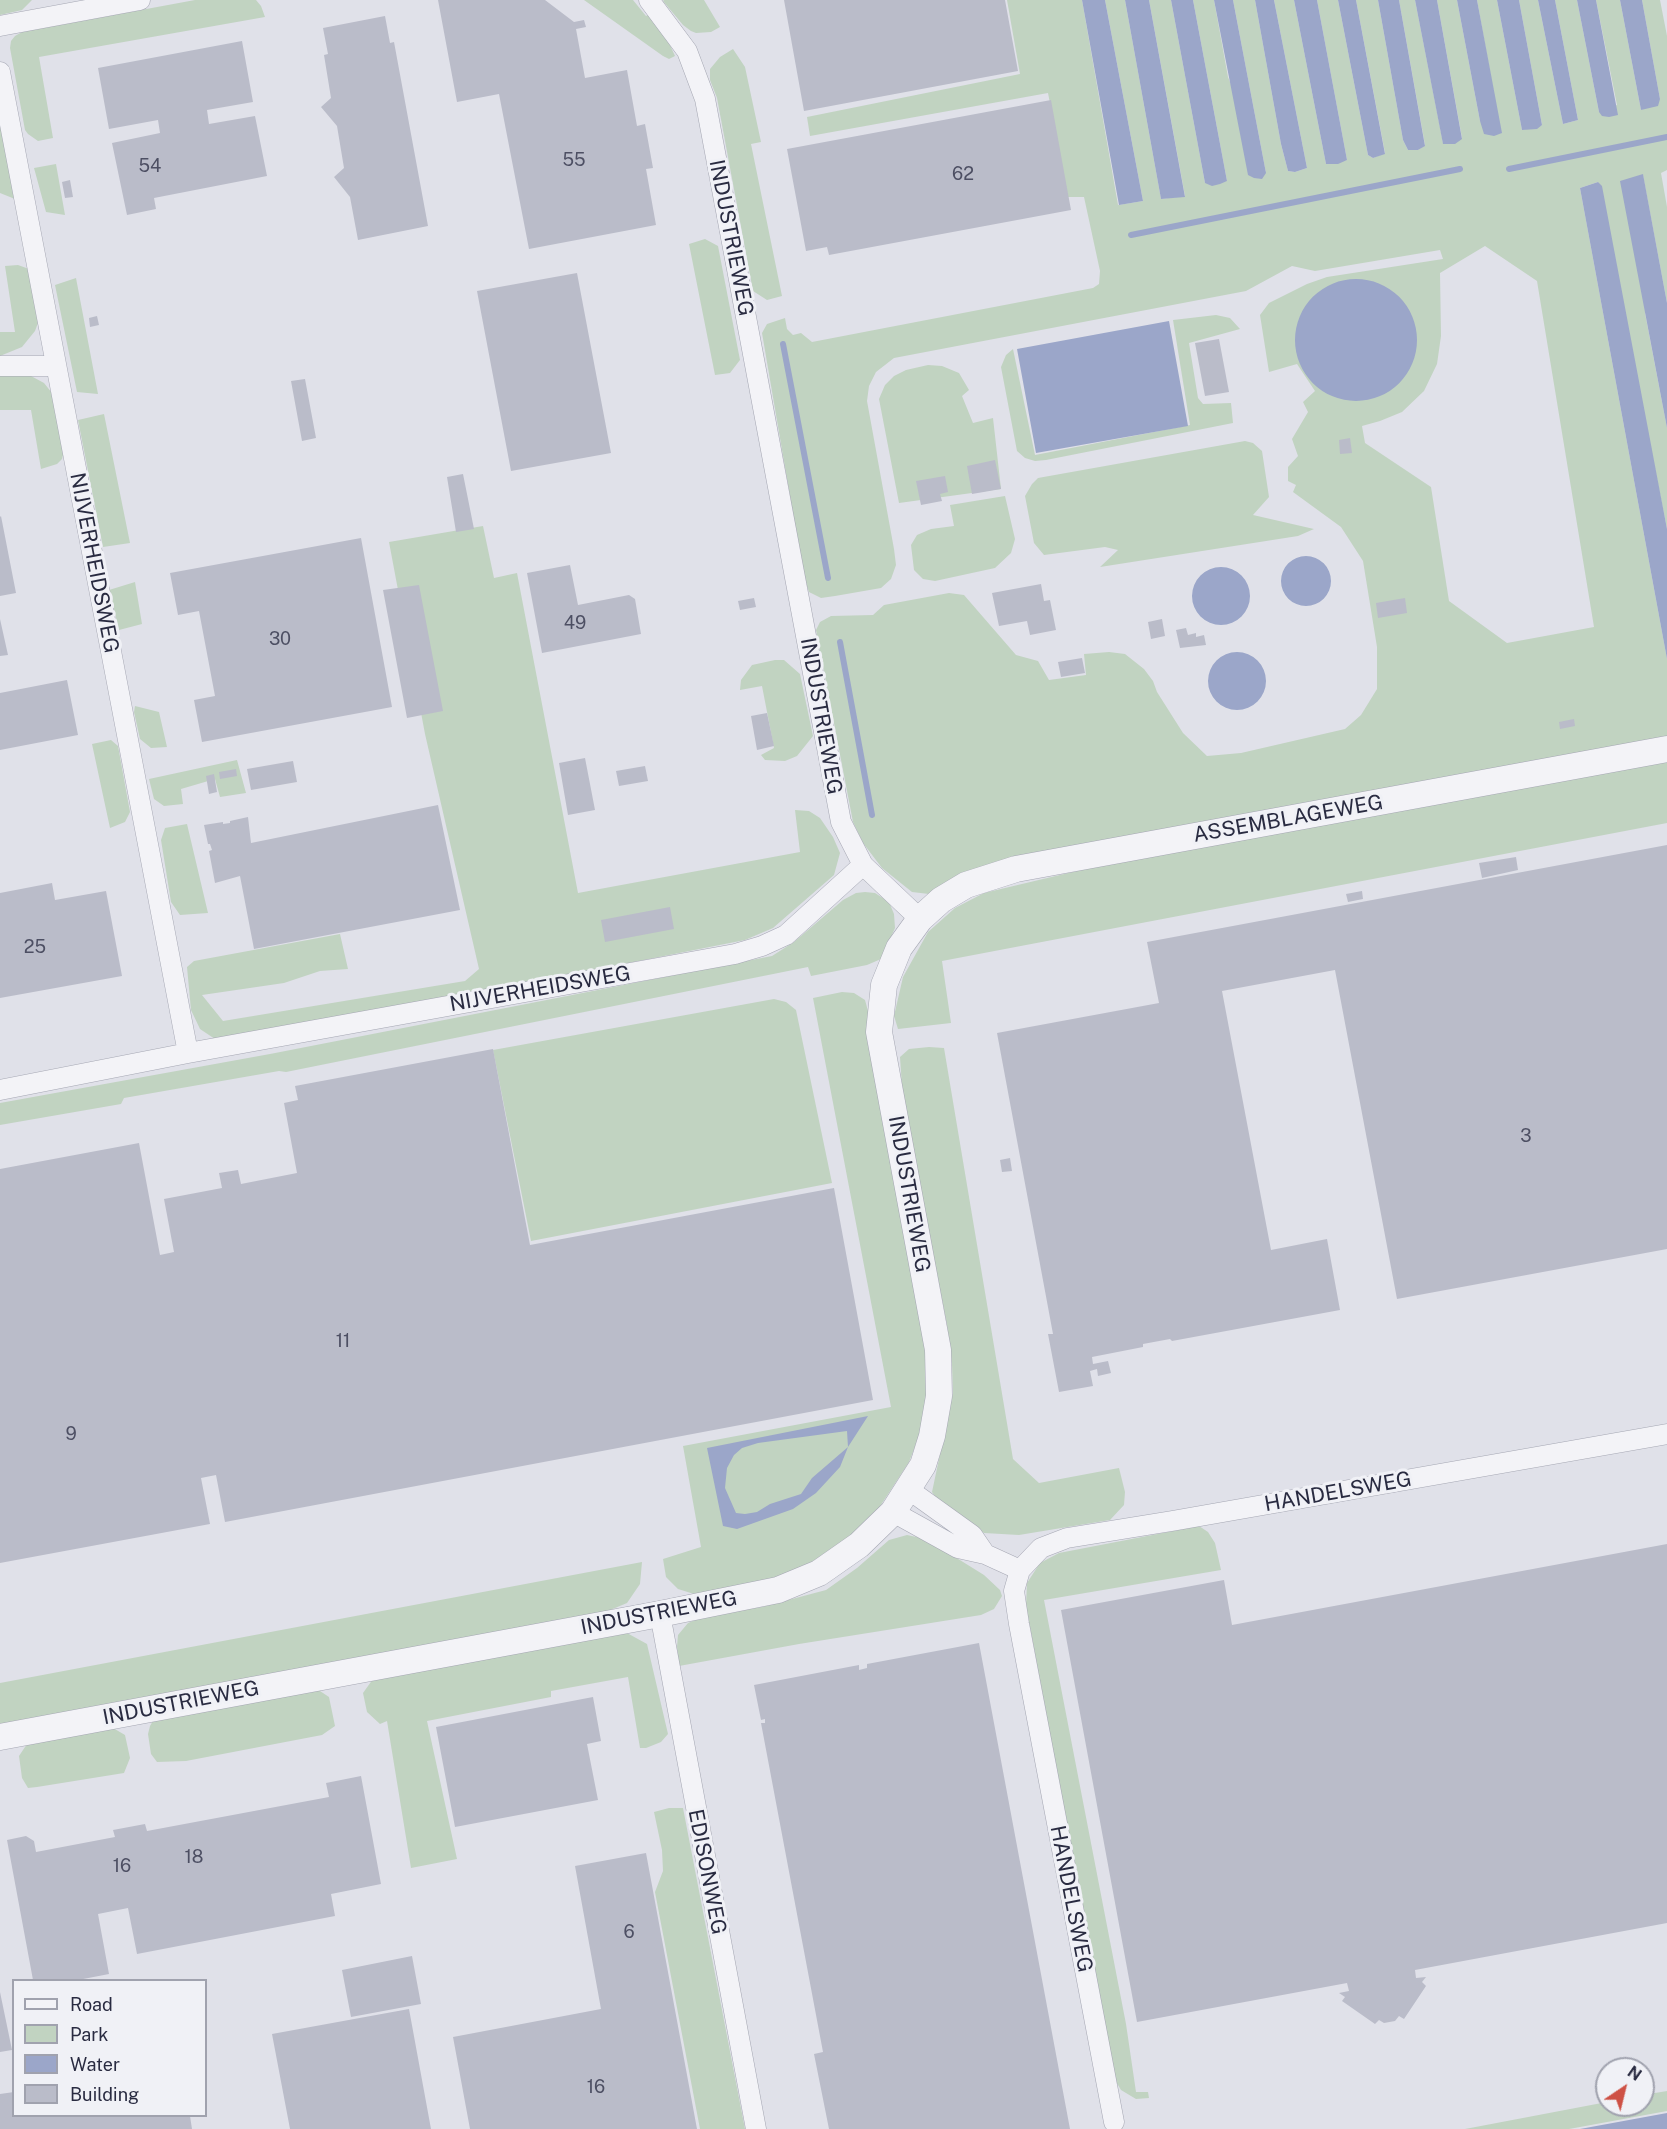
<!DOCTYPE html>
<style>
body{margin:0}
#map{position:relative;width:1667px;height:2129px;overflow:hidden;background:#e0e1e9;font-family:"Public Sans",sans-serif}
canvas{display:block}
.legend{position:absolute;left:12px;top:1979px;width:195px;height:138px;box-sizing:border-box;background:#f0f1f6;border:2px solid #a0a2ae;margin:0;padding:8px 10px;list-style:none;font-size:18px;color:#292b41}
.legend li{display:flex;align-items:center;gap:12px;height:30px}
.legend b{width:30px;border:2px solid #a0a2ae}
.north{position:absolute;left:1595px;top:2057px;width:60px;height:60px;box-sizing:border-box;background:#f0f1f6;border:2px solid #a0a2ae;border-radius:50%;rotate:35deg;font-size:16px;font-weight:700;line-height:24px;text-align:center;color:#292b41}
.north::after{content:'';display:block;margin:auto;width:21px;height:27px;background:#ce5145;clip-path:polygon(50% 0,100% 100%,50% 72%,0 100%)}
</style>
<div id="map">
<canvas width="1667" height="2129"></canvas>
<ul class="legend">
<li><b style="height:8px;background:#f3f3f7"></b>Road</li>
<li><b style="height:16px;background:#c1d3c1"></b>Park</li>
<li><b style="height:16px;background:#9ba6c9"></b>Water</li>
<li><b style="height:16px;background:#babcc9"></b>Building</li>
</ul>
<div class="north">N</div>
</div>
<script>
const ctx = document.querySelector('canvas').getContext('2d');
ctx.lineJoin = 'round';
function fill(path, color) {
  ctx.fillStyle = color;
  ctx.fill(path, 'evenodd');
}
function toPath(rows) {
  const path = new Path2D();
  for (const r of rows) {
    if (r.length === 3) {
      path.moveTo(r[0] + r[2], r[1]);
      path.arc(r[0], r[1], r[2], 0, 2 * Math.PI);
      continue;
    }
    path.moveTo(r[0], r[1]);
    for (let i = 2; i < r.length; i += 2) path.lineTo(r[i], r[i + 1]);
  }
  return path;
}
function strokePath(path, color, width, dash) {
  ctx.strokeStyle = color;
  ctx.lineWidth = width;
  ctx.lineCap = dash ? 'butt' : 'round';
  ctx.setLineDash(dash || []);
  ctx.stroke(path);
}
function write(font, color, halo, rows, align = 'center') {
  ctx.font = font + ' "Public Sans",sans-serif';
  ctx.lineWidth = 6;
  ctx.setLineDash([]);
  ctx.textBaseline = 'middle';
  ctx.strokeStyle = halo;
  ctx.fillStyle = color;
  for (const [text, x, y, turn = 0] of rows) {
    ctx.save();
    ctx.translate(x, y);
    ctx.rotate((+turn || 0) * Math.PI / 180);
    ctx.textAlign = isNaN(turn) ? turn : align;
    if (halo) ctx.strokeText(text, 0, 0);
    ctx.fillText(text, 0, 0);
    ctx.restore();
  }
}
const green = toPath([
 [0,0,32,0,22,10,0,15],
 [195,0,256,0,261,6,265,17,39,57,53,138,38,141,28,134,25,130,10,48,11,41,15,36,22,32],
 [584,0,633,0,646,16,648,15,656,24,669,43,675,56,669,59,663,56],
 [664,0,704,0,720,27,711,32,696,33,691,31,683,25,663,1],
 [1007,0,1082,0,1118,205,1143,201,1105,0,1125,0,1161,199,1185,196,1149,0,1171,0,1205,183,1227,181,1193,0,1214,0,1228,77,1266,173,1233,0,1255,0,1281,144,1288,171,1295,172,1307,168,1274,0,1294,0,1326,164,1347,160,1317,0,1338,0,1368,155,1373,158,1385,153,1356,0,1378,0,1403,140,1408,150,1418,150,1425,145,1399,0,1415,0,1443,143,1462,138,1437,0,1457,0,1480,121,1501,133,1477,0,1497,0,1522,130,1542,125,1519,0,1538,0,1563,124,1578,120,1555,0,1577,0,1599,112,1617,105,1596,0,1620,0,1641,110,1660,99,1642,0,1660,0,1667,36,1667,170,1661,173,1667,207,1667,303,1643,175,1645,313,1667,428,1667,529,1598,182,1580,188,1667,659,1667,739,929,894,912,892,882,868,863,843,853,822,816,630,820,622,831,616,873,615,884,605,949,593,964,595,1016,655,1038,661,1049,680,1086,675,1084,654,1109,652,1125,654,1144,669,1153,681,1157,692,1183,733,1207,756,1241,753,1345,729,1361,715,1377,689,1377,647,1363,561,1341,527,1293,492,1296,485,1288,481,1288,467,1298,456,1292,439,1308,412,1303,402,1315,391,1297,364,1269,372,1260,315,1269,303,1307,284,1327,277,1443,259,1440,250,1315,271,1292,266,1246,291,894,358,876,372,869,386,867,401,894,549,896,565,891,579,881,588,835,596,821,598,809,592,804,578,762,333,767,324,785,318,787,329,793,335,801,333,812,342,1093,288,1099,284,1100,271,1084,197,1068,197,1048,93,810,136,807,117,1020,74],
 [1485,246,1537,281,1594,627,1507,643,1449,601,1431,487,1365,443,1362,426,1380,421,1402,412,1424,391,1437,364,1441,336,1440,273],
 [733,49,745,67,761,142,751,144,782,296,767,300,753,291,717,98,710,80,710,69,720,57],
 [0,107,15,199,0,193],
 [56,164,65,215,46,212,34,168],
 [705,239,718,246,740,360,730,373,715,375,689,244],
 [18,265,29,269,39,320,35,331,22,347,0,356,0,332,15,332,5,266],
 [76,278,98,394,77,392,55,285],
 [1216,315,1230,318,1240,329,1189,343,1198,398,1203,404,1231,403,1233,423,1046,460,1035,461,1025,458,1017,451,1001,367,1006,355,1013,349,1035,455,1190,425,1173,320],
 [928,365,942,366,959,373,969,390,962,396,973,423,993,418,1001,489,899,503,879,399,885,385,894,376,906,370],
 [0,375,31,376,44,383,52,393,64,451,62,459,57,464,41,469,31,410,0,410],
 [104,414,130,543,103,547,78,420],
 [1245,441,1253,443,1262,451,1269,497,1253,515,1314,529,1298,536,1100,567,1118,550,1105,547,1044,555,1034,543,1025,496,1032,484,1038,478],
 [1005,496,1015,539,1011,553,995,568,935,581,923,579,914,570,911,545,917,535,931,529,954,526,950,505],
 [483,526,494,578,517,573,578,893,800,852,795,810,809,811,820,818,833,837,840,853,834,875,773,928,745,940,563,976,215,1039,200,1029,191,1010,187,967,194,961,340,934,348,969,320,971,284,983,202,995,223,1021,465,981,479,969,425,734,389,542],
 [135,582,142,624,119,630,109,590],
 [775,660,784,660,800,674,813,736,797,756,785,761,765,760,761,755,774,748,762,686,740,690,741,680,752,665],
 [135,706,159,712,167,747,151,748,140,739,134,712],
 [111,740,118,746,130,812,125,822,110,828,92,744],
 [237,760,246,793,220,797,215,779,181,789,183,804,164,806,154,799,149,779],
 [1667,762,1667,823,942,961,951,1023,898,1029,894,1016,903,977,928,932,955,908,984,893,1081,870],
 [187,824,208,913,180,915,171,902,161,840,165,828],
 [865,892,875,893,889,902,894,914,895,928,881,959,867,965,811,976,808,967,286,1072,279,1071,124,1098,121,1104,0,1125,0,1103,270,1054,772,956,794,942,843,900,856,893],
 [842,992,854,993,865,1000,868,1011,868,1034,926,1335,930,1380,925,1421,909,1462,875,1514,836,1548,792,1573,716,1594,694,1594,678,1589,666,1577,663,1559,701,1547,683,1446,891,1407,813,998],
 [774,999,786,1002,796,1010,832,1183,531,1241,493,1050],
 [929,1047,944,1048,1013,1459,1039,1483,1119,1468,1125,1492,1124,1505,1110,1520,1019,1535,984,1533,943,1507,932,1492,953,1393,952,1365,947,1325,903,1102,900,1057,909,1049],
 [1199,1526,1208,1532,1215,1543,1221,1570,1044,1600,1126,2024,1136,2092,1148,2092,1149,2098,1136,2099,1121,2090,1115,2080,1026,1606,1027,1583,1040,1563,1059,1553],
 [907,1535,926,1539,984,1575,1000,1590,1002,1596,994,1609,981,1615,799,1644,679,1666,677,1647,678,1635,688,1623,707,1615,762,1607,826,1590,857,1568,889,1540],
 [642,1562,640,1584,627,1603,596,1616,0,1727,0,1683],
 [627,1633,647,1644,668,1734,661,1742,646,1748,640,1748,628,1677,551,1691,551,1697,427,1721,457,1859,411,1868,387,1721,380,1724,367,1712,363,1693,373,1679],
 [308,1691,320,1691,329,1697,335,1726,322,1735,186,1761,157,1762,151,1754,148,1734,150,1726,154,1719],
 [113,1728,125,1735,130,1758,124,1773,37,1787,28,1788,22,1778,19,1756,27,1744],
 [669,1808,683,1808,745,2129,700,2129,655,1892,663,1871,662,1850,654,1812],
 [1667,2091,1667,2111,1569,2129,1465,2129,1607,2102,1607,2105,1643,2105,1643,2095]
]);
const water = toPath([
 [1082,0,1105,0,1143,201,1119,205],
 [1125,0,1149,0,1185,197,1161,199],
 [1171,0,1193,0,1227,181,1220,184,1212,186,1205,183],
 [1214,0,1233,0,1266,173,1262,179,1254,178,1248,175],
 [1255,0,1274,0,1307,168,1295,172,1288,171,1281,144],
 [1294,0,1317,0,1347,160,1338,164,1326,164],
 [1338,0,1356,0,1385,154,1373,158,1368,155],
 [1378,0,1399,0,1425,146,1418,150,1408,150,1403,140],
 [1415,0,1437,0,1462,139,1455,144,1443,144],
 [1457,0,1477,0,1502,133,1494,136,1484,134,1480,121],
 [1497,0,1519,0,1542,125,1537,129,1522,130],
 [1538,0,1555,0,1578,120,1563,124],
 [1577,0,1596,0,1618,115,1609,117,1602,116,1599,112],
 [1620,0,1642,0,1660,99,1658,106,1641,110],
 [1643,174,1667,303,1667,428,1620,181],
 [1598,182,1602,186,1667,529,1667,659,1580,188],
 [1356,340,61],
 [1169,321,1188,426,1036,453,1017,349],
 [1306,581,25],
 [1221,596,29],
 [1237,681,29],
 [868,1416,848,1447,840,1467,816,1493,793,1509,737,1529,723,1526,707,1448],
 [847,1431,848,1447,812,1478,801,1494,770,1504,757,1512,745,1514,736,1513,725,1488,727,1468,734,1455,742,1448,758,1443],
 [1667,2113,1667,2129,1580,2129]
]);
const stream = toPath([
 [1509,169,1667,137],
 [1131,235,1460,169],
 [783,344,828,578],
 [840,642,872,815]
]);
const building = toPath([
 [438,0,545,0,574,22,584,20,586,27,576,29,585,78,627,70,637,126,645,124,653,168,646,169,656,225,529,249,499,94,457,102],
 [784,0,1005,0,1018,71,804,111],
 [385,16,390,43,394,42,428,226,358,240,350,197,334,177,344,168,337,126,321,107,331,98,324,55,328,54,323,28],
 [242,41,253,102,207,110,209,124,255,116,267,176,154,198,156,209,127,215,112,143,160,133,158,120,109,129,98,68],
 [1051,100,1071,210,829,255,827,247,806,251,787,149],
 [70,180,73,197,65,198,62,182],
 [577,273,611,453,511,471,477,291],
 [97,316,99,325,90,327,89,318],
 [1219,339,1229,392,1205,396,1195,343],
 [305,379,316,438,302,441,291,381],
 [1350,438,1352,453,1340,454,1339,440],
 [995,460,1001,489,972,494,967,466],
 [463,474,474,529,456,532,447,477],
 [945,476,948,492,940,494,942,501,921,505,916,481],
 [1,516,16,593,0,596,0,517],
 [361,538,392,707,202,742,194,700,215,696,199,611,178,615,170,573],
 [570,565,578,605,629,595,635,599,641,634,542,653,527,573],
 [1041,584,1044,601,1050,600,1056,630,1030,635,1027,621,999,626,992,593],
 [419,585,443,711,407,718,383,590],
 [754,598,756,607,740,610,738,601],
 [1405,598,1407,613,1378,618,1376,603],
 [0,619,8,655,0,656],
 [1162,619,1165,636,1151,639,1148,622],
 [1186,628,1188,635,1196,633,1196,637,1204,635,1206,645,1180,648,1176,630],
 [1082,658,1085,673,1061,677,1058,662],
 [67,680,78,735,0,750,0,693],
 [767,713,774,746,757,750,751,716],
 [1574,719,1575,726,1560,729,1559,722],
 [585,758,595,810,568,815,559,763],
 [293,761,297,782,251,790,247,769],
 [645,766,648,781,619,786,616,771],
 [236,769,237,776,220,779,219,772],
 [214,774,217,792,209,794,206,776],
 [438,805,460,910,254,949,240,876,215,883,209,851,212,850,210,844,208,844,204,825,223,822,223,824,230,823,230,821,248,817,251,843],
 [1667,845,1667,1249,1397,1299,1335,970,1222,991,1271,1250,1327,1239,1340,1310,1172,1341,1170,1339,1143,1344,1143,1347,1092,1357,1093,1364,1108,1361,1111,1373,1098,1376,1097,1369,1090,1371,1093,1386,1059,1392,1048,1334,1053,1334,997,1033,1159,1003,1147,942],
 [1516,857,1518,870,1482,878,1479,863],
 [52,883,55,900,106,891,122,976,0,998,0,893],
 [1362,891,1363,899,1348,902,1346,894],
 [670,907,674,929,605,942,601,920],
 [493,1049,530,1245,834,1188,873,1400,225,1522,216,1475,201,1478,210,1524,0,1563,0,1169,139,1143,160,1255,174,1252,164,1199,222,1188,219,1173,238,1170,241,1184,297,1173,284,1103,298,1100,295,1086],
 [1010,1158,1012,1171,1002,1172,1000,1160],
 [1667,1544,1667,1923,1415,1970,1416,1978,1426,1977,1422,1982,1426,1986,1404,2019,1399,2016,1395,2021,1384,2023,1379,2020,1375,2024,1342,2001,1345,1997,1339,1993,1349,1991,1347,1983,1137,2022,1061,1610,1224,1580,1232,1625],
 [979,1643,1070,2129,829,2129,814,2054,823,2052,761,1723,765,1723,765,1719,761,1720,754,1685,859,1665,859,1670,867,1668,867,1664],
 [593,1697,601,1741,587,1744,598,1800,455,1827,436,1727],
 [361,1776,381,1884,331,1894,335,1916,137,1954,128,1908,98,1914,109,1974,78,1980,33,1980,7,1840,26,1836,34,1841,36,1852,115,1837,113,1830,145,1824,147,1831,329,1797,326,1783],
 [646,1853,697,2129,470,2129,453,2037,601,2009,575,1866],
 [412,1956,421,2004,351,2017,342,1970],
 [0,1992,12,2050,0,2052],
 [409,2009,431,2129,290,2129,272,2034],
 [14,2092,14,2116,190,2116,192,2129,0,2129,0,2094]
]);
const minor = toPath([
 [649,0,687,51,705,99,841,822,863,865,920,919],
 [0,26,140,0],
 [0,72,188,1053],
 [0,366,56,366],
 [0,1090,188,1053,735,954,762,946,786,935,863,865],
 [908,1489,972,1535,985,1554],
 [893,1512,958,1548,985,1554,1020,1570],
 [660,1614,756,2129],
 [1114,2122,1019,1624,1014,1591,1020,1570,1041,1548,1067,1538,1172,1521,1667,1434]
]);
const tertiary = toPath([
 [0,1737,660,1614,778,1590,819,1573,859,1545,893,1512,923,1465,932,1436,939,1396,938,1350,879,1032,884,985,899,948,920,919,941,900,966,885,1016,869,1667,749]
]);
const numberNames = [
 ["55",574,160],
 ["54",150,166],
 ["62",963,174],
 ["49",575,623],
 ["30",280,639],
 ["25",35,947],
 ["3",1526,1136],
 ["11",343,1341],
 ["9",71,1434],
 ["18",194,1857],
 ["16",122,1866],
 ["6",629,1932],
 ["16",596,2087]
];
const streetNames = [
 ["INDUSTRIEWEG",731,238,79],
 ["NIJVERHEIDSWEG",94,563,79],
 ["INDUSTRIEWEG",821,716,80],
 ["ASSEMBLAGEWEG",1288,819,-10],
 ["NIJVERHEIDSWEG",540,989,-10],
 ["INDUSTRIEWEG",909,1194,80],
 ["HANDELSWEG",1338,1492,-10],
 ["INDUSTRIEWEG",659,1613,-11],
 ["INDUSTRIEWEG",181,1703,-11],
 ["EDISONWEG",707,1872,79],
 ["HANDELSWEG",1071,1899,79]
];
fill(green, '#c1d3c1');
fill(water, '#9ba6c9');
strokePath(stream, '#9ba6c9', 6);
fill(building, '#babcc9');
strokePath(minor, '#a5a7b3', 21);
strokePath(tertiary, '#a5a7b3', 27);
strokePath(minor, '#f3f3f7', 20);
strokePath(tertiary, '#f3f3f7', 26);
write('18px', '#4d4f63', null, numberNames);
write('21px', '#292b41', '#f0f1f6', streetNames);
</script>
